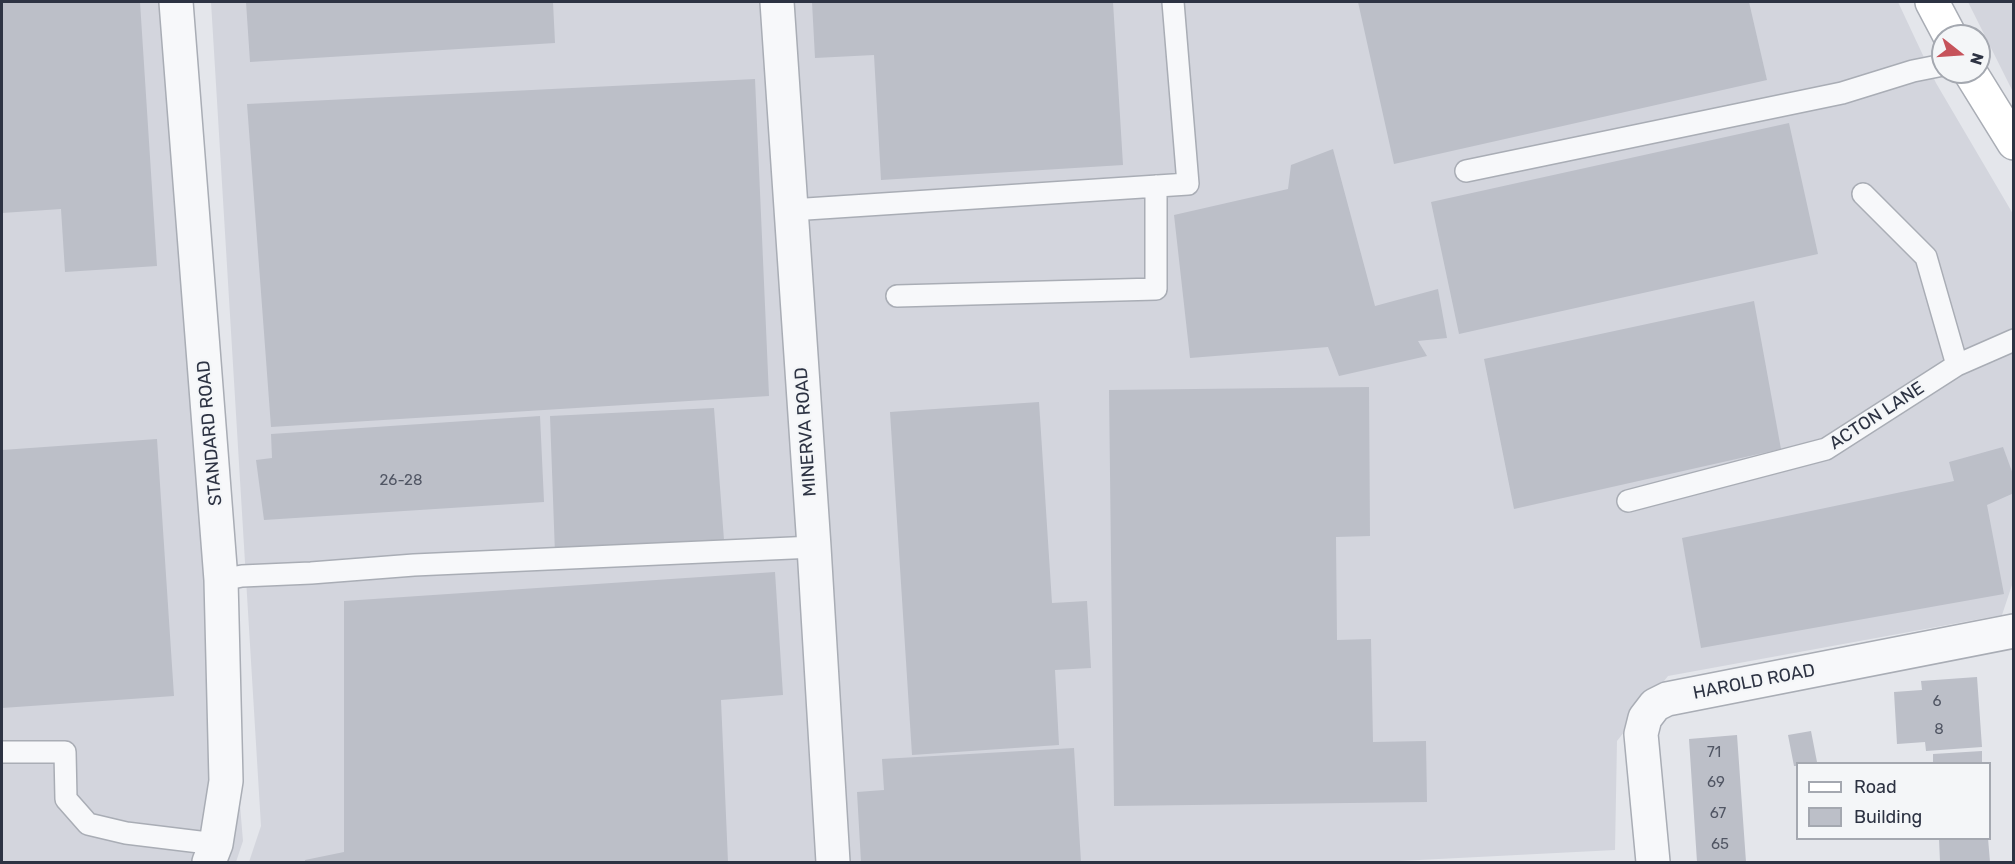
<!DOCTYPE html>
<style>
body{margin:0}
#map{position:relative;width:2015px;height:864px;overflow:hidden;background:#e4e6eb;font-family:Rubik,sans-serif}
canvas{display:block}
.frame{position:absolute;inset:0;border:3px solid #2d3343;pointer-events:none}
.legend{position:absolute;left:1796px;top:762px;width:195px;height:78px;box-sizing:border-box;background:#f4f6f8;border:2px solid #a4a8b0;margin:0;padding:8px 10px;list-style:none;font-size:18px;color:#2d3343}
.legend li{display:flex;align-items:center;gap:12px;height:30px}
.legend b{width:30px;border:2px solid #a4a8b0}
.north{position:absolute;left:1931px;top:24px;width:60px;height:60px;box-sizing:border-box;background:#f4f6f8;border:2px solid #a4a8b0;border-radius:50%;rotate:107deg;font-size:16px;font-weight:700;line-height:24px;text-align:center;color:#2d3343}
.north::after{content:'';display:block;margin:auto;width:21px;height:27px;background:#c6535b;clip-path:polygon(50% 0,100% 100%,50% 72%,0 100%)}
</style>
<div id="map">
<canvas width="2015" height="864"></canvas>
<div class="frame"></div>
<ul class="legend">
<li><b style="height:8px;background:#fff"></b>Road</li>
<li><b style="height:16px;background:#bcbfc8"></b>Building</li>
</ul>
<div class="north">N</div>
</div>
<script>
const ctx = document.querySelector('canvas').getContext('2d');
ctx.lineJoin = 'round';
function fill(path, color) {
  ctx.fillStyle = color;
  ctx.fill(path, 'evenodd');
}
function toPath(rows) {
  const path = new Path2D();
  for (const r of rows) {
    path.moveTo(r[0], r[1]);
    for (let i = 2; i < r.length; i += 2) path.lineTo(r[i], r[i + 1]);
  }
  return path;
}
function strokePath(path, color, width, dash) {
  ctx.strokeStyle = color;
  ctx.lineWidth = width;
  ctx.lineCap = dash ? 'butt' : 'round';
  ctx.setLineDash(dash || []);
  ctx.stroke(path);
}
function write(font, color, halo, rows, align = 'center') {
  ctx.font = font + ' Rubik,sans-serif';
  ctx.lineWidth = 4.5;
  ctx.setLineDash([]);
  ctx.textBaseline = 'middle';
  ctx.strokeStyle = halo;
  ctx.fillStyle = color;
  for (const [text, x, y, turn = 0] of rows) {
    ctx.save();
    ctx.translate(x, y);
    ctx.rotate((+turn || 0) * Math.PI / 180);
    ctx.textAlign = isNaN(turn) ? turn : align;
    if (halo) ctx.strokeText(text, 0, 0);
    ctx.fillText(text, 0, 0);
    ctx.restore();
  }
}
const built = toPath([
 [2,2,173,2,243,841,236,862,2,862],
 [211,2,1898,2,1936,83,2013,214,2014,579,2002,615,1668,676,1617,741,1615,850,1380,862,249,862,261,826],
 [1968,2,2013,2,2013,92]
]);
const building = toPath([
 [2,2,140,2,157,266,65,272,61,209,2,213],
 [246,2,553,2,555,43,250,62],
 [812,2,1113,2,1123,165,881,180,874,55,815,58],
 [1358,2,1749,2,1767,80,1394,164],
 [755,79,769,396,271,427,247,104],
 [1789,123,1818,254,1459,334,1431,202],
 [1333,149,1375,306,1438,289,1447,338,1418,341,1427,356,1339,376,1328,347,1190,358,1174,215,1288,189,1291,165],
 [1754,301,1781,449,1514,509,1484,359],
 [1369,387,1370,536,1336,537,1337,640,1371,639,1373,742,1426,741,1427,802,1114,806,1109,390],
 [1039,402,1052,603,1087,601,1091,668,1055,670,1059,745,912,755,890,412],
 [714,408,724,540,555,554,550,416],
 [540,416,544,502,264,520,256,460,272,458,271,434],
 [157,439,174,696,2,708,2,450],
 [2003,447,2014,477,2014,493,1987,505,2004,594,1701,648,1682,538,1954,481,1949,462],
 [775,572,783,695,721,700,728,862,305,862,305,860,344,852,344,601],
 [1977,677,1982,747,1926,751,1925,742,1897,744,1894,692,1922,690,1921,681],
 [1811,731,1817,762,1798,764,1798,766,1794,766,1788,735],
 [1737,735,1746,862,1697,862,1689,739],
 [1074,748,1081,862,861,862,857,792,884,790,882,759],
 [1982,751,1982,764,1933,764,1933,754],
 [1939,838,1988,838,1990,862,1940,862]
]);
const service = toPath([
 [1466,171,1842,93,1913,71,1943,65],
 [1863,194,1926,257,1957,365],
 [791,210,1188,184,1173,2],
 [897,296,1156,289,1156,186],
 [1628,501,1826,449,1957,365,2014,340],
 [221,580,242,576,311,573,414,565,814,547],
 [2,752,65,752,66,799,88,824,126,833,216,844]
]);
const minor = toPath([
 [176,2,221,580,226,781,216,844,209,862],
 [777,2,814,547,833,862],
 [1653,862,1641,734,1645,718,1655,705,1667,699,2014,631]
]);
const secondary = toPath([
 [1932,2,1950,36],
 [1970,72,2014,143]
]);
const numberNames = [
 ["26-28",401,481],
 ["6",1937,702],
 ["8",1939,730],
 ["71",1714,753],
 ["69",1716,783],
 ["67",1718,814],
 ["65",1720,845]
];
const streetNames = [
 ["ACTON LANE",1877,416,-33],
 ["MINERVA ROAD",806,432,-94],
 ["STANDARD ROAD",210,433,-95],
 ["HAROLD ROAD",1754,682,-11]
];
fill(built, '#d3d5dd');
fill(building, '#bcbfc8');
strokePath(service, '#a9adb5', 24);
strokePath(minor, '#a9adb5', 36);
strokePath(secondary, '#a9adb5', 36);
strokePath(service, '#f7f8fa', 21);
strokePath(minor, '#f7f8fa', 33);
strokePath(secondary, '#fff', 33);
write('15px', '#515664', null, numberNames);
write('18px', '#2d3343', '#f4f6f8', streetNames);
</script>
